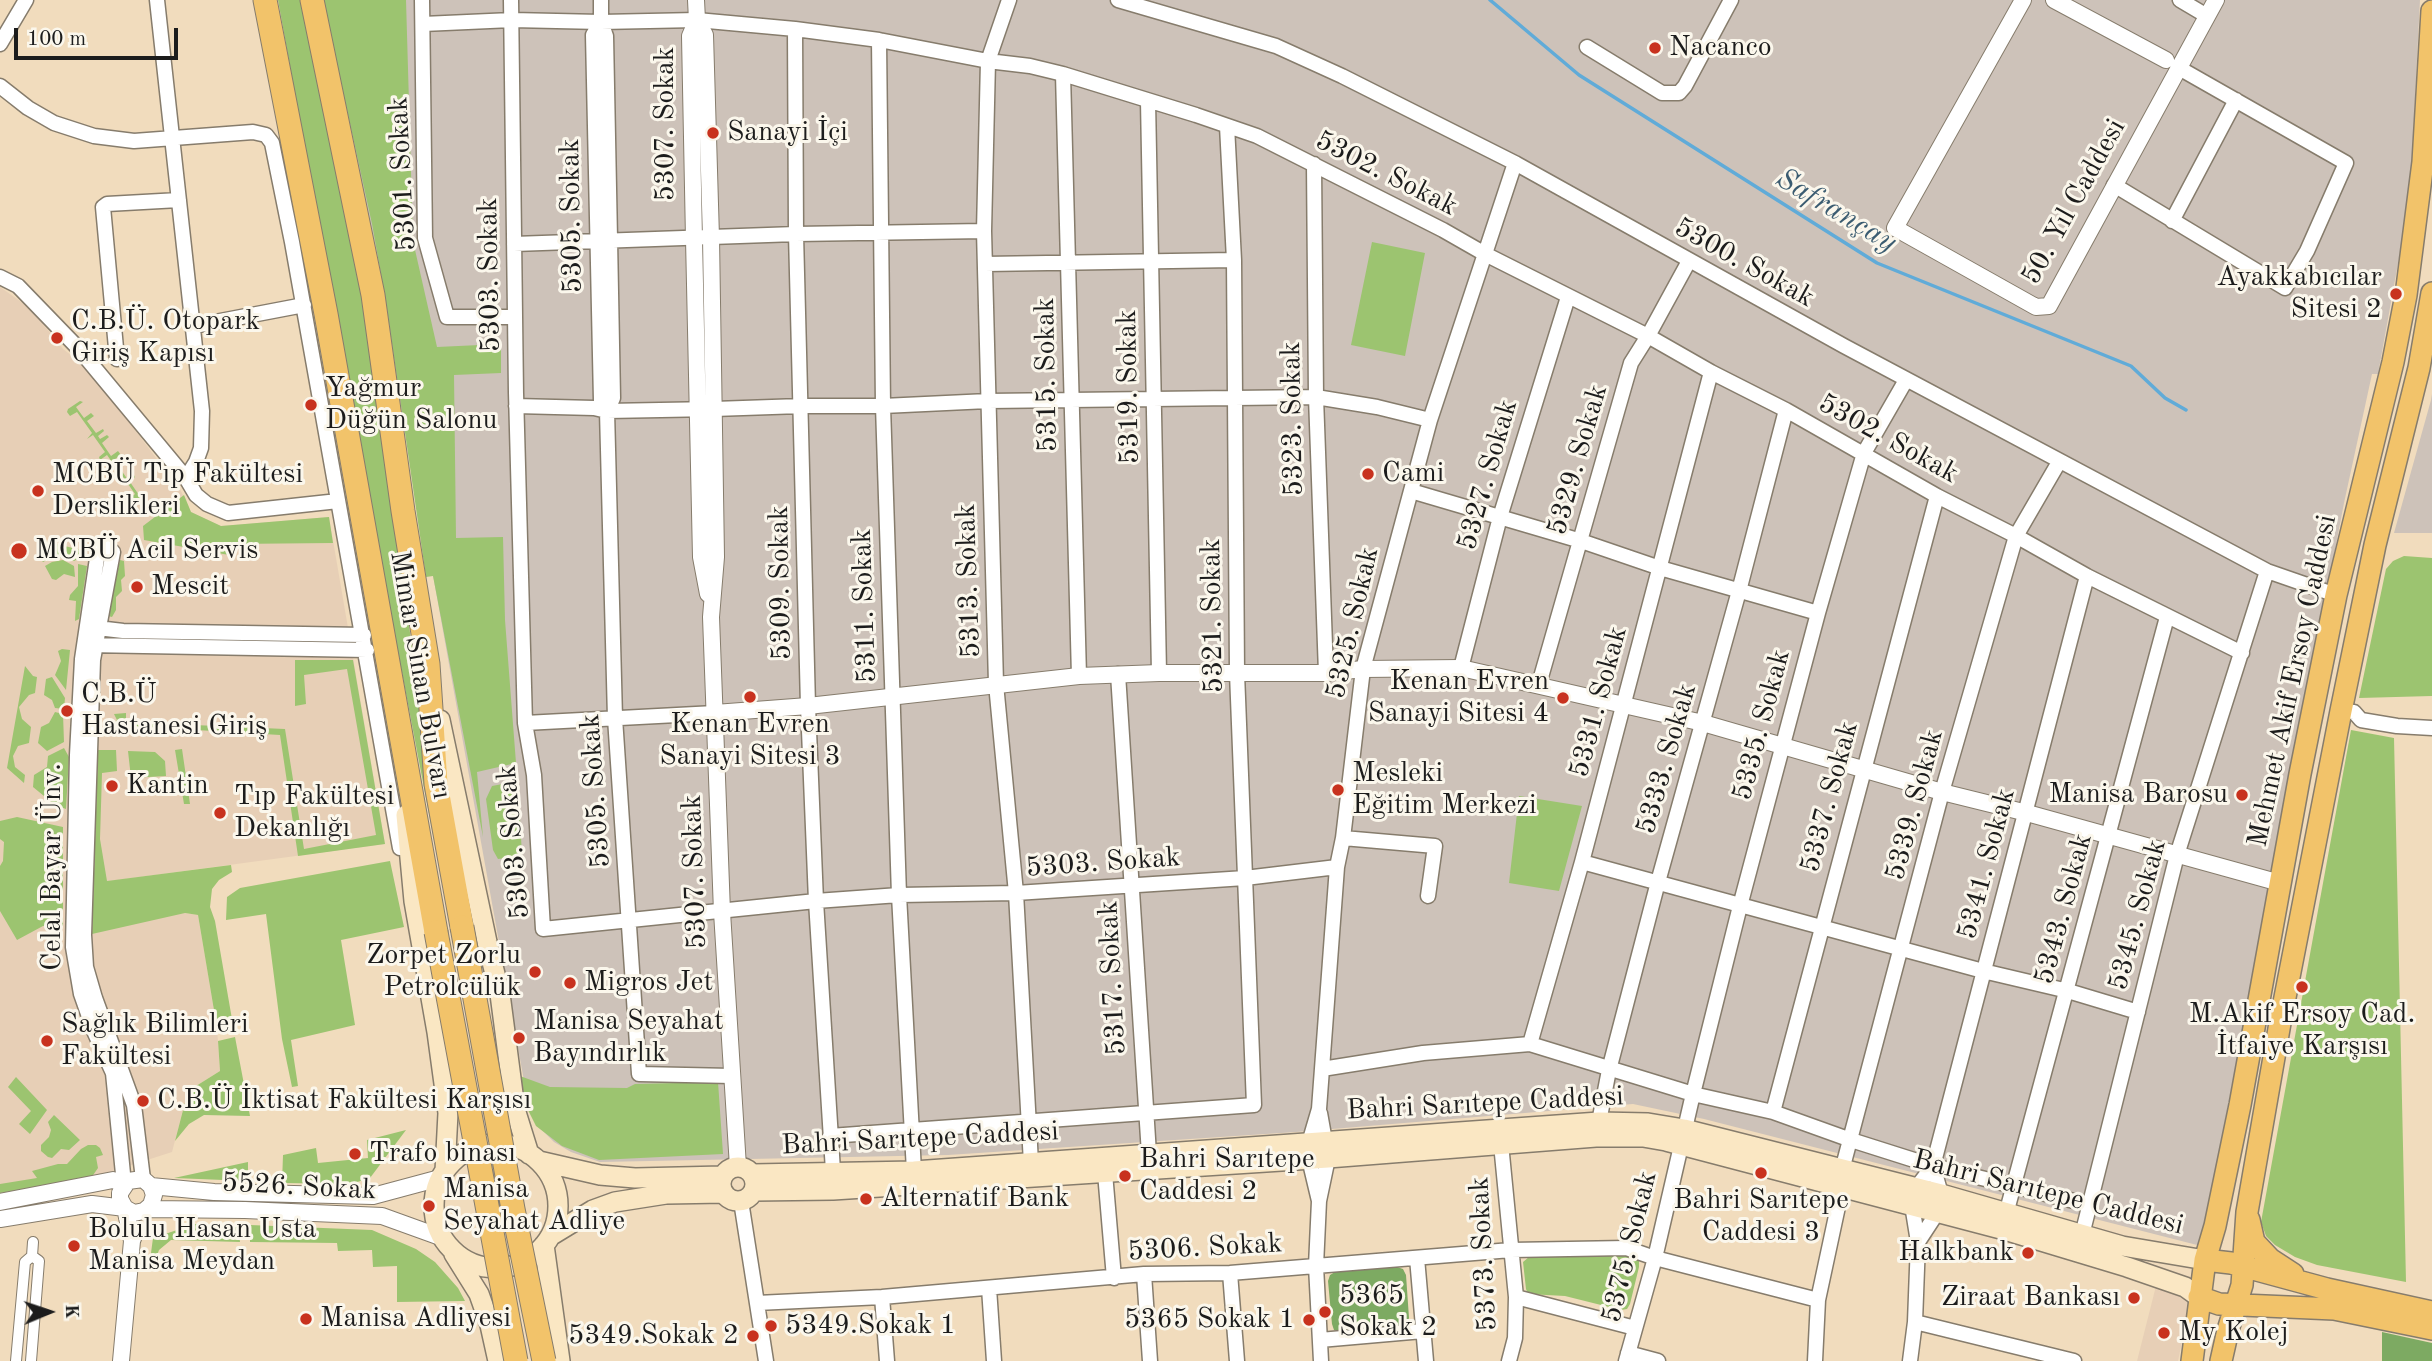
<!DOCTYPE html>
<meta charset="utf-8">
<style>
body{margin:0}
#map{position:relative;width:2432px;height:1361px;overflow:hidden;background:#f1dcbd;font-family:"Old Standard TT",serif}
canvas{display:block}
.north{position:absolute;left:14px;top:1277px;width:70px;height:70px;-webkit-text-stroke:5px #fbf7ec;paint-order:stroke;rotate:88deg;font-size:19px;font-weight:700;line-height:28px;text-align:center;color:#1c1c1c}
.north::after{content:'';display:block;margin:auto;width:24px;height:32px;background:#1c1c1c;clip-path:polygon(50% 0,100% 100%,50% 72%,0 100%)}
.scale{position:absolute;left:14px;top:28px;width:164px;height:32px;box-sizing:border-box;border:4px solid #1c1c1c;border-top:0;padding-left:9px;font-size:21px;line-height:24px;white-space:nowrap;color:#1c1c1c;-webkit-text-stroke:5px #fbf7ec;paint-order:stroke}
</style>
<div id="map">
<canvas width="2432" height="1361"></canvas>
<div class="north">K</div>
<div class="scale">100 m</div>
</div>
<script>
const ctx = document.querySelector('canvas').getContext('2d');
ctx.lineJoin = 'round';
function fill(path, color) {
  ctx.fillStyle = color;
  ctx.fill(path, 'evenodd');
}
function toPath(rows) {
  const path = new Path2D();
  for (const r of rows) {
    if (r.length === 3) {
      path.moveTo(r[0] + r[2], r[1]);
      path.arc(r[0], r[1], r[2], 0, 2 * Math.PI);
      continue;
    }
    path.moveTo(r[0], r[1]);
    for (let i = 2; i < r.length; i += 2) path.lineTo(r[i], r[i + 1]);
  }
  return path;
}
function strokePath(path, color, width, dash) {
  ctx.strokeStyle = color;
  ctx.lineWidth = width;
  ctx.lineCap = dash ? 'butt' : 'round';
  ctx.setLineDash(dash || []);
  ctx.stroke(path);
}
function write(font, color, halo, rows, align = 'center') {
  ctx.font = font + ' "Old Standard TT",serif';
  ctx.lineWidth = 6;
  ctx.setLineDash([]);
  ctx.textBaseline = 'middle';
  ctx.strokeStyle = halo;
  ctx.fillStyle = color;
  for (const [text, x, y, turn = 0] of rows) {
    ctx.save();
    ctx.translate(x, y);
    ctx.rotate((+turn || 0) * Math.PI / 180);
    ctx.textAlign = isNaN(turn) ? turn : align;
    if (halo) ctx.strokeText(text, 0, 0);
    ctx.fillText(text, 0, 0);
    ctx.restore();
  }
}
const built = toPath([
 [0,287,31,309,63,349,89,369,181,491,191,512,221,526,329,517,385,844,95,883,185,913,198,915,217,1028,220,1071,188,1091,172,1152,82,1181,0,1194],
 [2157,1282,2190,1304,2178,1361,2137,1361]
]);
const industrial = toPath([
 [323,0,2420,0,2410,197,2378,374,2372,374,2344,503,2201,1246,1704,1119,1633,1104,1296,1132,948,1155,600,1162,571,1152,554,1142,539,1127,524,1081,420,503],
 [2432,394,2432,533,2394,533,2431,400]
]);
const green = toPath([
 [278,0,303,0,365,296,421,715,487,1118,363,468],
 [323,0,406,0,413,241,437,347,501,344,501,373,454,375,456,538,503,537,505,620,516,763,477,772,483,837,433,576,426,577,386,302,372,224],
 [1372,242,1425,253,1405,356,1351,345],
 [80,401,83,402,76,407,84,418,91,413,94,416,87,421,96,433,103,429,104,431,98,436,100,439,107,435,109,437,102,443,111,456,118,451,121,455,115,459,117,462,124,458,126,461,119,467,128,480,134,475,135,477,130,482,139,495,145,491,146,493,134,502,129,499,135,494,121,474,115,478,114,476,119,472,107,455,100,460,99,457,105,452,93,435,87,439,92,433,77,412,70,416,67,412,68,409],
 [184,495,191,512,221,526,329,517,333,543,231,544,229,555,144,540,143,526],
 [43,541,86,551,87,554,74,561,55,556,43,562,40,558],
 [2404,556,2432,558,2432,696,2359,698,2386,569,2393,561],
 [63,560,74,566,75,577,64,574,56,580,52,579,45,566,52,562],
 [120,560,124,561,125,576,121,580,122,591,116,597,116,610,112,617,108,616],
 [78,564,87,566,79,619,75,621,76,601,69,600,70,595,78,586],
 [62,649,70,650,66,690,55,675,61,661,58,651],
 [295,660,353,660,385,844,298,856,280,735,112,725,117,720,114,714,126,713,126,722,285,729,304,849,376,835,347,669,304,675,306,704,295,706],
 [25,666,33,676,37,677,35,693,29,695,19,707,22,719,31,727,29,743,18,746,13,756,15,767,25,775,24,783,7,768],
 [52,677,65,698,64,709,55,708,52,700,44,695,46,679],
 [55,712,63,714,64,742,47,751,38,743,41,727,49,723],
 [2351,730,2394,738,2406,1282,2317,1265,2295,1257,2275,1245,2266,1236,2261,1222],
 [64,748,69,757,66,809,55,805,33,787,34,775,47,767,48,756],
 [182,749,190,804,184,804,175,750],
 [98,750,116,750,117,771,102,773,100,839,107,881,231,865,232,872,219,880,212,889,210,907,215,921,233,1025,217,1028,198,915,185,913,92,934],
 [128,751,155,752,165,761,166,776,131,778],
 [518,781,522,856,498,859,493,850,486,799,492,786],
 [1519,796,1582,806,1559,891,1509,883],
 [17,817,63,827,63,926,43,926,17,940,0,911,0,866,3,861,4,842,0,839,0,821],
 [390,861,404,927,341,940,355,1025,291,1040,298,1086,292,1087,282,1039,266,914,226,920,227,897,240,888],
 [235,1037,250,1116,204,1115,189,1124,175,1141,188,1091,220,1071,218,1041],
 [520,1076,550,1087,627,1088,635,1084,718,1082,723,1154,599,1160,562,1146,536,1126,527,1108],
 [16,1077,47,1110,30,1134,19,1124,31,1111,8,1087],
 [54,1115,80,1140,69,1150,61,1149,52,1158,48,1157,41,1151,41,1145,49,1137,51,1130,48,1122],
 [406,1130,370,1178,351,1184,282,1183,283,1155,316,1148,318,1163,368,1158,367,1140],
 [88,1145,96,1145,100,1148,103,1155,96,1157,98,1168,91,1178,0,1193,0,1184,37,1178,32,1171,58,1164,67,1164,81,1149],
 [248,1162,248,1181,174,1178],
 [195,1224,238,1225,240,1242,171,1240,159,1250,153,1266,149,1268,153,1238],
 [250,1225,372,1230,416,1249,435,1262,458,1288,465,1301,397,1302,397,1266,373,1267,372,1250,338,1251,337,1243,250,1242],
 [1582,1250,1610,1251,1634,1257,1639,1261,1639,1267,1630,1304,1627,1309,1621,1310,1565,1296,1528,1294,1526,1289,1523,1262,1529,1257]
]);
const forest = toPath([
 [1397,1267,1403,1269,1406,1275,1409,1318,1407,1324,1402,1327,1340,1331,1334,1330,1332,1324,1328,1281,1330,1275,1335,1272],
 [2382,1332,2432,1343,2432,1361,2382,1361]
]);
const stream = toPath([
 [1490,0,1579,75,1877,263,2131,366,2165,398,2186,410]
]);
const pedestrian = toPath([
 [16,1361,25,1262,32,1256,33,1242],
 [31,1361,39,1261,32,1256]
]);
const minor = toPath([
 [157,0,202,411,201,448,196,462,186,478],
 [422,0,425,238,447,317,515,317],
 [511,0,516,393,525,723,534,775,543,929,816,901,899,895,1016,893,1245,878,1337,867],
 [601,0,601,22,606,36,610,239,613,398,607,411,615,718,639,1074,732,1076],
 [1009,0,988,61,984,231,996,684,1016,893,1031,1163],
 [1118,0,1276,46,1342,76,1515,163,1844,346,2267,571,2336,595],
 [2180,0,2207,16],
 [601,22,593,35,601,401,607,411],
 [423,24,512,20,601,22,697,20,795,29,879,40,988,61,1030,66,1063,74,1196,115,1257,136,1443,230,1485,254,1648,336,1711,372,1786,410,1937,496,2016,536,2087,576,2242,653],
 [795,29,796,234,808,706,816,901,833,1171],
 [879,40,883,406,899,895,914,1171],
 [0,44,26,0],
 [1587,47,1662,93,1679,93,1685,86,1731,0],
 [1063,74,1079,676],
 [0,86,28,108,54,123,94,136,134,141,253,132,266,135,272,143,292,242,400,848],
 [1148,101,1159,673],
 [1314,164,1316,397,1326,673],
 [2114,185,2285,288,2307,251,2346,163,2179,68],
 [2172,221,2236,100],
 [514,244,796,234,984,231],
 [985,264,1234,260],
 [0,277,18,286,78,348,186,478,196,495,207,504,228,513,338,501],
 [194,326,304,305],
 [117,359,103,207,107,204,179,200],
 [516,406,594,408,607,411,714,409,801,406,883,406,988,401,1316,397,1377,407,1430,420],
 [1411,491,1581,541,1660,568,1818,613],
 [89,627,123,631,364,635],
 [88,645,367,650],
 [1461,668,1500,517,1568,297],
 [1118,674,1149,1154],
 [1539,684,1631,363,1648,336,1689,261],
 [2341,711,2354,712,2361,720,2397,726,2432,728],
 [525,723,715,713],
 [1343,838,1435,846,1428,896],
 [1582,862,1983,971,2068,991,2138,1012],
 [1530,1044,1582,862,1711,372],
 [1322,1069,1423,1053,1530,1044,1693,1094,1773,1112,1851,1140,1933,1166,2090,1205],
 [1773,1112,1937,496],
 [1320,1113,1328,1158,1319,1201,1316,1266,1321,1361],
 [1599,1122,1609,1070,1658,882,1739,591,1786,410],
 [830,1136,1254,1105,1237,673,1234,260,1227,126],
 [1501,1144,1516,1297,1515,1338,1509,1361],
 [1842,1170,1942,792,2016,536,2059,462],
 [1105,1173,1114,1278],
 [124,1184,113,1073,94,1031,81,994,73,947,77,755,82,659,99,545,107,547,113,552,93,660,84,935,86,967,95,998,134,1105,143,1179],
 [741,1201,766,1361],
 [1319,1201,1309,1159,1309,1143,1319,1109,1337,867,1343,838,1363,669,1430,420,1515,163],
 [2006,1214,2167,617],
 [2082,1235,2177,855,2267,571],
 [1918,1242,1937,1213,1941,1194,1933,1166],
 [1417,1258,1426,1361],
 [1230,1273,1237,1361],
 [1144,1274,1150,1361],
 [989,1288,994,1361],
 [882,1297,887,1361],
 [1516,1297,1635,1328],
 [757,1303,882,1297,1144,1274,1230,1273,1511,1250,1626,1248,1655,1258,1818,1300],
 [1915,1322,2074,1361],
 [1320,1340,1423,1331],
 [1628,1353,1658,1361],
 [1626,1361,1655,1258,1693,1094,1740,906,1818,613,1864,453,1906,380],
 [1815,1361,1818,1300,1842,1188],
 [1910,1361,1915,1322,1918,1242,1912,1205,1916,1188,1933,1166,2087,576]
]);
const tertiary = toPath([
 [696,0,697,20,690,36,694,239,701,557,708,594],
 [2023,0,1895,228,2036,307,2049,306,2216,0],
 [2054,0,2166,60],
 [697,20,705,35,711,238,716,557,711,617,722,912,738,1167],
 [715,713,808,706,1079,676,1159,673,1326,673,1363,669,1461,668,1703,723,1942,792,2027,813,2280,883],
 [151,1186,214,1192,373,1196,440,1178],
 [0,1202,113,1180,124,1184],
 [148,1209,245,1210,382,1216,443,1238],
 [0,1219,92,1204,125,1208,134,1213,144,1211,151,1205,154,1195,151,1186,143,1179,128,1181,120,1193,120,1199,125,1208,132,1241],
 [121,1361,132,1241,135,1233]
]);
const secondary = toPath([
 [440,720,487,942,500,994,515,1109,529,1154],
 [406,815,414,901,437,1032,448,1113,445,1171],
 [496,1206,62],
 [539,1161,600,1175,635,1178,723,1176],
 [738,1184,17],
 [753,1174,914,1171,1599,1122,1648,1123,1684,1129,1941,1194,2122,1246,2205,1260],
 [754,1191,833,1190,1328,1158,1596,1137,1643,1137,1666,1141,2001,1229,2127,1267,2185,1287,2199,1297],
 [552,1235,593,1210,615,1202,666,1194,724,1193],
 [544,1245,560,1361],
 [454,1254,479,1294,490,1325,498,1361]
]);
const primary = toPath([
 [2249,1220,2254,1242,2270,1259,2293,1274],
 [2205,1260,2231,1263,2327,1289,2432,1312],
 [2199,1297,2219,1304,2334,1309,2432,1329],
 [2192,1361,2205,1260,2215,1226,2240,1105,2300,774,2336,595,2393,362,2406,295,2423,162,2432,11],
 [2221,1361,2228,1330,2242,1285,2247,1212,2280,1023,2341,711,2375,545,2419,368,2432,293]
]);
const trunk = toPath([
 [265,0,326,314,436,932],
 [312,0,373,295,403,511,428,664,436,784,462,927]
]);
const trunkBridge = toPath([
 [462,927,513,1209,544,1361],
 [436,932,516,1361]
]);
const markers = [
 [1655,48,7,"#c8321e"],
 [713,133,7,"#c8321e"],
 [2396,294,7,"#c8321e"],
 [57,338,7,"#c8321e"],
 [311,405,7,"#c8321e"],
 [1368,474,7,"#c8321e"],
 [38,491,7,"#c8321e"],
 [19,551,9,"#c8321e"],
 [137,587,7,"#c8321e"],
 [750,697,7,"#c8321e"],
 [1563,698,7,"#c8321e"],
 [67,711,7,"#c8321e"],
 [112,786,7,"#c8321e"],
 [1338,790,7,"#c8321e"],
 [2242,795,7,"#c8321e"],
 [220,813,7,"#c8321e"],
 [535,972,7,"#c8321e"],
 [570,983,7,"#c8321e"],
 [2302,987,7,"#c8321e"],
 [519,1038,7,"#c8321e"],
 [47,1041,7,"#c8321e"],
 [143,1101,7,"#c8321e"],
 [355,1154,7,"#c8321e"],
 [1761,1173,7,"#c8321e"],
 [1125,1176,7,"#c8321e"],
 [866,1199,7,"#c8321e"],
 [429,1206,7,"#c8321e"],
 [74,1246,7,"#c8321e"],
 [2028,1253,7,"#c8321e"],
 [2134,1298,7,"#c8321e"],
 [1325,1312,7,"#c8321e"],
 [306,1319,7,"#c8321e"],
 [1309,1320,7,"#c8321e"],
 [771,1326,7,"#c8321e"],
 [2164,1333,7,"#c8321e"],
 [753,1336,7,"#c8321e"]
];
const poiNames = [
 ["Nacanco",1669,48],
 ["Sanayi İçi",727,133],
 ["Ayakkabıcılar",2382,278,"right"],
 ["Sitesi 2",2382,310,"right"],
 ["C.B.Ü. Otopark",71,322],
 ["Giriş Kapısı",71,354],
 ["Yağmur",325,389],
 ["Düğün Salonu",325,421],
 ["Cami",1382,474],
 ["MCBÜ Tıp Fakültesi",52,475],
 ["Derslikleri",52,507],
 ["MCBÜ Acil Servis",35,551],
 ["Mescit",151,587],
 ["Kenan Evren",1549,682,"right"],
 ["Sanayi Sitesi 4",1549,714,"right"],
 ["C.B.Ü",81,695],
 ["Hastanesi Giriş",81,727],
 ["Kenan Evren",750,725,"center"],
 ["Sanayi Sitesi 3",750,757,"center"],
 ["Mesleki",1352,774],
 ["Eğitim Merkezi",1352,806],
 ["Kantin",126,786],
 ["Manisa Barosu",2228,795,"right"],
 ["Tıp Fakültesi",234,797],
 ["Dekanlığı",234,829],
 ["Zorpet Zorlu",521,956,"right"],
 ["Petrolcülük",521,988,"right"],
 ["Migros Jet",584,983],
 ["M.Akif Ersoy Cad.",2302,1015,"center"],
 ["İtfaiye Karşısı",2302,1047,"center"],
 ["Manisa Seyahat",533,1022],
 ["Bayındırlık",533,1054],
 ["Sağlık Bilimleri",61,1025],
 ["Fakültesi",61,1057],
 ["C.B.Ü İktisat Fakültesi Karşısı",157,1101],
 ["Trafo binası",369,1154],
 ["Bahri Sarıtepe",1139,1160],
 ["Caddesi 2",1139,1192],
 ["Manisa",443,1190],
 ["Seyahat Adliye",443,1222],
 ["Alternatif Bank",880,1199],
 ["Bahri Sarıtepe",1761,1201,"center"],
 ["Caddesi 3",1761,1233,"center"],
 ["Bolulu Hasan Usta",88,1230],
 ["Manisa Meydan",88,1262],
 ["Halkbank",2014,1253,"right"],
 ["5365",1339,1296],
 ["Sokak 2",1339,1328],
 ["Ziraat Bankası",2120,1298,"right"],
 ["Manisa Adliyesi",320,1319],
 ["5365 Sokak 1",1295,1320,"right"],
 ["5349.Sokak 1",785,1326],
 ["My Kolej",2178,1333],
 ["5349.Sokak 2",739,1336,"right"]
];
const streetNames = [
 ["5307. Sokak",666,124,-90],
 ["5301. Sokak",403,174,-93],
 ["5302. Sokak",1386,174,27],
 ["50. Yıl Caddesi",2074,202,-61],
 ["5305. Sokak",572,216,-91],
 ["5300. Sokak",1744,263,29],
 ["5303. Sokak",490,275,-91],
 ["5315. Sokak",1047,375,-91],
 ["5319. Sokak",1129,387,-91],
 ["5323. Sokak",1293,419,-91],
 ["5302. Sokak",1888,439,29],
 ["5329. Sokak",1578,460,-74],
 ["5327. Sokak",1488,475,-74],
 ["5313. Sokak",969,581,-92],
 ["5309. Sokak",781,583,-91],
 ["5311. Sokak",865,606,-92],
 ["5321. Sokak",1213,616,-91],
 ["5325. Sokak",1353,623,-77],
 ["Mimar Sinan Bulvarı",420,675,80],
 ["Mehmet Akif Ersoy Caddesi",2293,681,-78],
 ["5331. Sokak",1599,702,-75],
 ["5335. Sokak",1762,725,-75],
 ["5333. Sokak",1667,759,-74],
 ["5305. Sokak",596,791,-94],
 ["5337. Sokak",1830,797,-75],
 ["5339. Sokak",1915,805,-75],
 ["5303. Sokak",514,842,-95],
 ["5303. Sokak",1103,863,-4],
 ["5341. Sokak",1987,864,-75],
 ["Celal Bayar Ünv.",53,867,-90],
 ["5307. Sokak",695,872,-92],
 ["5343. Sokak",2064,909,-75],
 ["5345. Sokak",2138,915,-75],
 ["5317. Sokak",1113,978,-93],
 ["Bahri Sarıtepe Caddesi",1485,1104,-3],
 ["Bahri Sarıtepe Caddesi",920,1139,-3],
 ["5526. Sokak",299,1187,3],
 ["Bahri Sarıtepe Caddesi",2048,1193,14],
 ["5375. Sokak",1630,1247,-76],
 ["5306. Sokak",1205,1248,-3],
 ["5373. Sokak",1484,1254,-93]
];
const waterNames = [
 ["Safrançay",1836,211,31]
];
fill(built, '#e7cfb6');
fill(industrial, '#cdc2b9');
fill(green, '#9cc470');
fill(forest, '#7daa62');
strokePath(stream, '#60abd8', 3.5);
strokePath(pedestrian, '#867c6c', 12);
strokePath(minor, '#867c6c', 17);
strokePath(tertiary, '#867c6c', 18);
strokePath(secondary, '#867c6c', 22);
strokePath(primary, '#867c6c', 24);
strokePath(trunk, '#867c6c', 25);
strokePath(pedestrian, '#fff', 10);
strokePath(minor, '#fff', 14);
strokePath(tertiary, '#fff', 16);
strokePath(secondary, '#fae7c3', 19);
strokePath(primary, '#f2c36a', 21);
strokePath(trunk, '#f2c36a', 23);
strokePath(trunkBridge, '#867c6c', 25, []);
strokePath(trunkBridge, '#f2c36a', 23);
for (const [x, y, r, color] of markers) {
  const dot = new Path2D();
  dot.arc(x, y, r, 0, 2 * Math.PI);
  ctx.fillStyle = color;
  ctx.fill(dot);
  strokePath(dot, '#fbf7ec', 2.5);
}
write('28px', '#1c1c1c', '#fbf7ec', poiNames, 'left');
write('28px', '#1c1c1c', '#fbf7ec', streetNames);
write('italic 30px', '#3b5c71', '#fbf7ec', waterNames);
</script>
